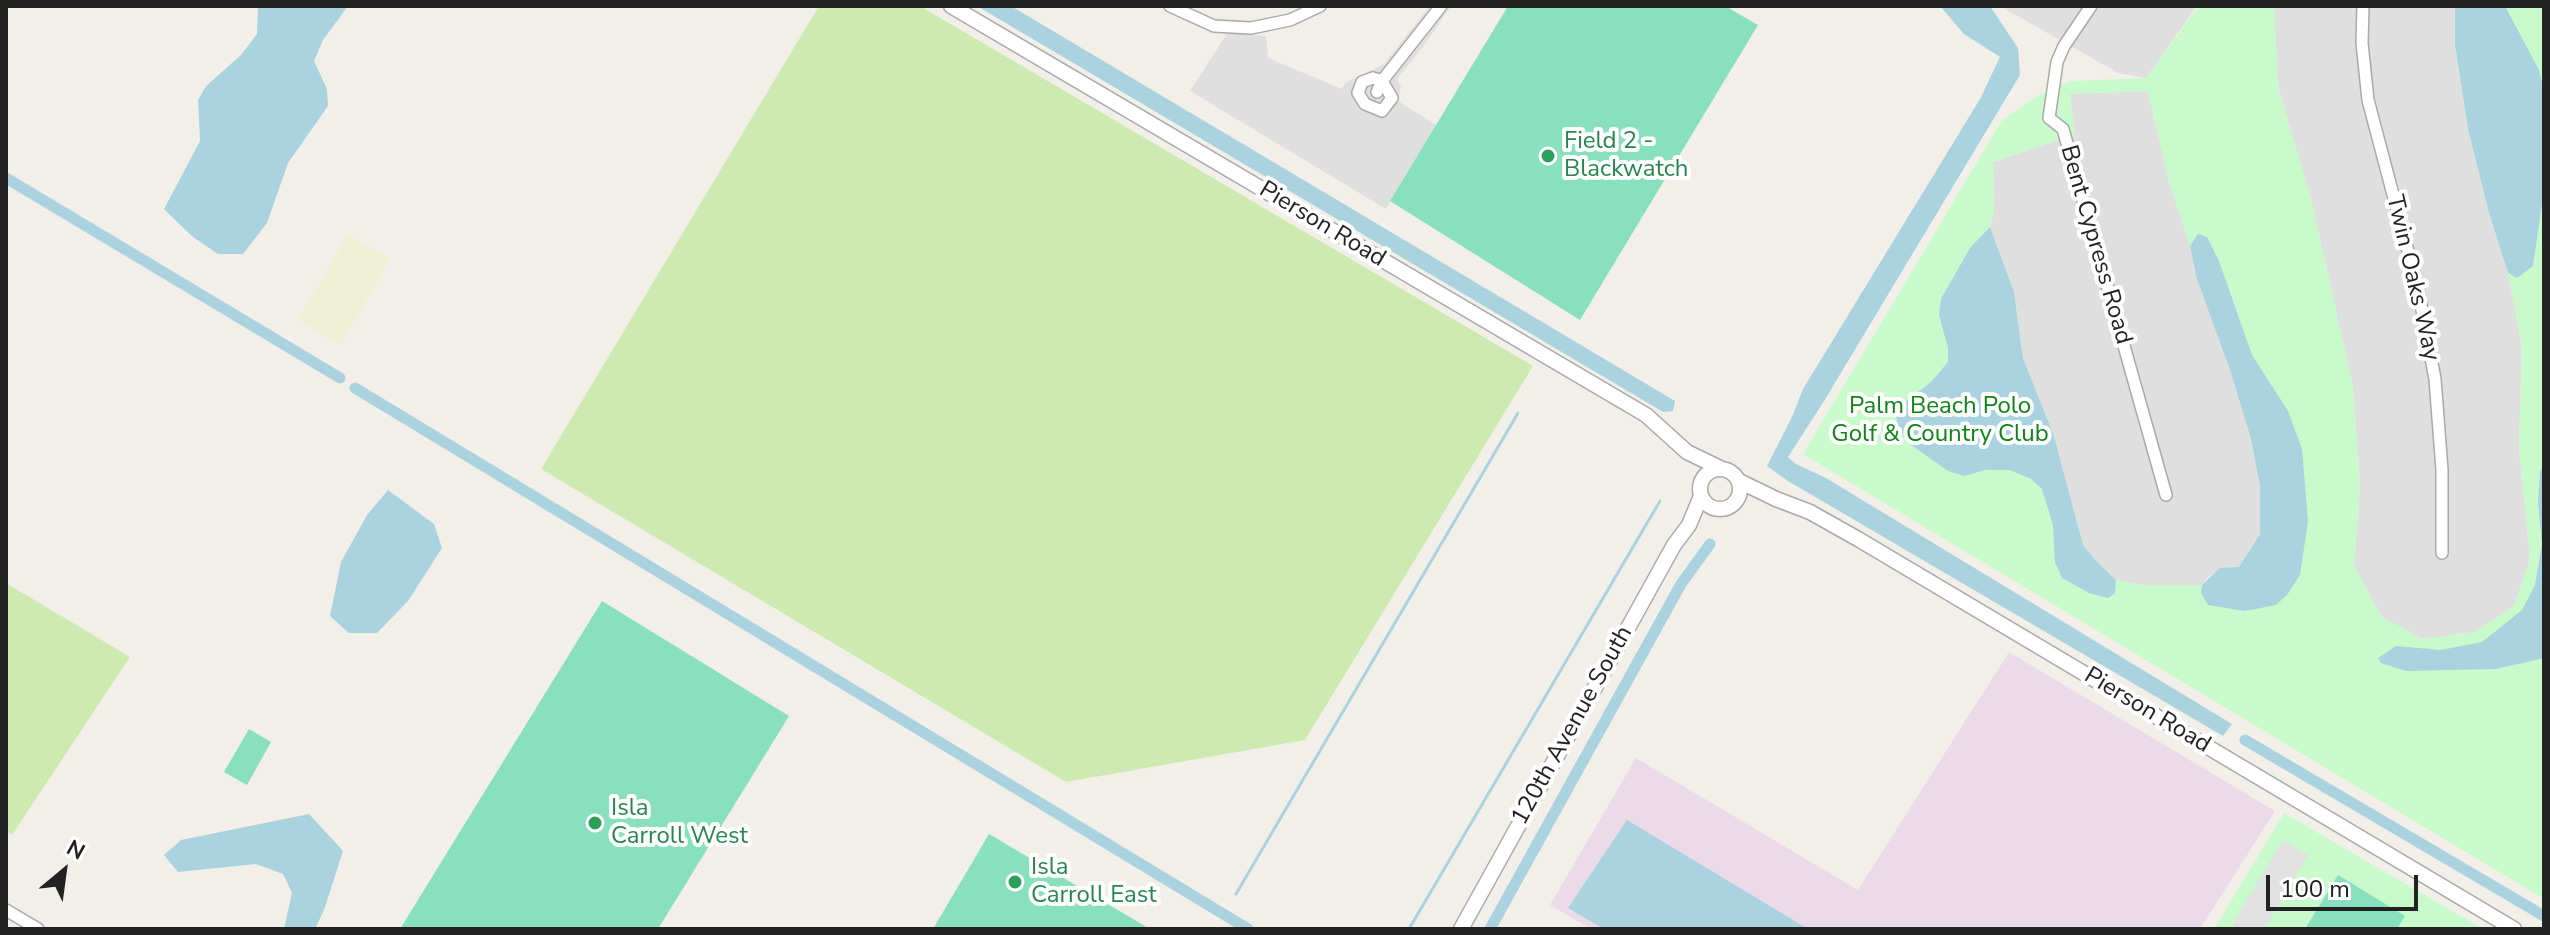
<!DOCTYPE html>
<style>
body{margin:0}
#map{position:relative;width:2550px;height:935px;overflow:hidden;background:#f2efe9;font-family:"Nunito Sans",sans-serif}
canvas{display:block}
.frame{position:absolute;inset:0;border:8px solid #222;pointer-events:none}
.north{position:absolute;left:24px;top:831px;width:80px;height:80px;-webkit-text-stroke:6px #fff;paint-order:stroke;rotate:29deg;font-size:22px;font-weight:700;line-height:32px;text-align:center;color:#222}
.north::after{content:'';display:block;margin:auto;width:28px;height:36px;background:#222;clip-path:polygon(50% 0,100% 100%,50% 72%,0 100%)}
.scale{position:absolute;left:2266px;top:875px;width:152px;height:36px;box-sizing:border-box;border:4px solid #222;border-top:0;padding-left:10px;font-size:24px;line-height:28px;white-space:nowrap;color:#222;-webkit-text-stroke:6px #fff;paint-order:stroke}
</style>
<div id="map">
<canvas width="2550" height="935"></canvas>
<div class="frame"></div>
<div class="north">N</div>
<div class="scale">100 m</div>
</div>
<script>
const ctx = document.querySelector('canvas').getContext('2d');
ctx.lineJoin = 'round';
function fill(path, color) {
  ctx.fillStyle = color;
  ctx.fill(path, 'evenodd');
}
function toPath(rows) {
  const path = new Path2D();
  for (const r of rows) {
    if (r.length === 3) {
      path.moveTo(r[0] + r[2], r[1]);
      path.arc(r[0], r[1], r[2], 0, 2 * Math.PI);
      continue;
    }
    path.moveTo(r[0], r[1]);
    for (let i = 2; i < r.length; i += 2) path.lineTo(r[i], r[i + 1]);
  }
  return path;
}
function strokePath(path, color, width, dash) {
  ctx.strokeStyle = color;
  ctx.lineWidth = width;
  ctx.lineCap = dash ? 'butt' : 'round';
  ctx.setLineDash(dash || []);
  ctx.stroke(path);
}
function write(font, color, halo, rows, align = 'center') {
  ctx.font = font + ' "Nunito Sans",sans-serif';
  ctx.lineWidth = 8;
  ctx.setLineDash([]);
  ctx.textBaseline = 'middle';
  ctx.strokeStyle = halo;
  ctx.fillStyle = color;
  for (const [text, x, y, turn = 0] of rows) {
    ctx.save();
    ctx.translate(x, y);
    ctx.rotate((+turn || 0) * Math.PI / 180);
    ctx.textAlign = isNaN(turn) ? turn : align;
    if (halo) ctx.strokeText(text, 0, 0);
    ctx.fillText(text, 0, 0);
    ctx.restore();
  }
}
const residential = toPath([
 [1430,6,1451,6,1423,47,1397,79,1401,86,1398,101,1436,125,1386,209,1190,91,1228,32,1266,36,1268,58,1342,89,1345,83,1384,64],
 [2000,6,2197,6,2146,78,2118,73],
 [2274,6,2455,6,2455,45,2468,129,2489,213,2508,273,2522,347,2519,449,2530,559,2514,606,2475,632,2422,639,2382,617,2354,566,2360,488,2353,387,2311,199,2278,87],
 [2148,91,2168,178,2190,246,2198,279,2230,370,2251,439,2260,486,2260,534,2239,567,2209,576,2202,585,2141,585,2116,580,2099,564,2083,545,2054,436,2023,358,2014,292,1990,227,1994,210,1993,162,2075,134,2069,94]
]);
const industrial = toPath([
 [2009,652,2275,811,2200,929,1591,929,1550,905,1636,758,1858,890]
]);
const farmland = toPath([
 [348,234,390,259,341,345,298,320]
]);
const grass = toPath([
 [819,6,920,6,1533,366,1305,740,1066,782,541,469],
 [6,583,130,657,12,835,6,831]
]);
const park = toPath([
 [2199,6,2274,6,2278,87,2311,199,2353,387,2360,488,2354,566,2382,617,2422,639,2475,632,2514,606,2530,559,2519,449,2522,347,2508,273,2489,213,2468,129,2455,45,2455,6,2544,6,2544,899,1803,454,2002,120,2039,95,2070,81,2146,78],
 [2148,91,2168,178,2190,246,2198,279,2230,370,2251,439,2260,486,2260,534,2239,567,2220,568,2202,585,2141,585,2116,580,2099,564,2083,545,2054,436,2023,358,2014,292,1990,227,1994,210,1993,162,2075,134,2070,94],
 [2284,813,2483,929,2214,929]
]);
const pitch = toPath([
 [1508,6,1725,6,1758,25,1580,320,1390,201],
 [602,601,789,716,658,929,400,929],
 [249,729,271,742,247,785,224,772],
 [989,834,1150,929,933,929],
 [2338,875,2405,916,2397,929,2305,929]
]);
const parking = toPath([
 [2283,840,2308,855,2264,929,2230,929]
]);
const water = toPath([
 [258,6,348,6,323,40,314,61,327,89,328,106,288,163,267,223,243,254,218,254,193,237,164,209,200,141,198,100,206,86,241,55,257,34],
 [977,6,1011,6,1675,401,1673,411,1663,412],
 [1940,6,1990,6,2018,48,2020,75,1824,401,1788,457,1796,464,1826,478,2232,724,2223,736,1788,481,1767,466,1792,417,1803,389,1980,99,2000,57,1964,34],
 [2455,6,2505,6,2539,70,2544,91,2544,190,2533,266,2517,278,2508,273,2489,213,2468,129,2455,45],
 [1990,227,2014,292,2023,358,2054,436,2083,545,2099,564,2116,580,2115,593,2108,598,2089,593,2062,578,2055,562,2053,525,2042,489,2031,479,2010,470,1985,470,1964,476,1948,471,1907,442,1898,425,1895,410,1931,382,1948,362,1948,348,1939,315,1941,299,1970,248],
 [2198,234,2207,237,2219,261,2252,355,2288,411,2302,449,2308,521,2300,575,2287,595,2276,605,2245,611,2208,605,2201,593,2202,585,2220,568,2239,567,2260,534,2260,486,2251,439,2230,370,2197,279,2190,246],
 [2544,465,2544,658,2496,669,2406,671,2381,663,2378,658,2396,646,2441,650,2482,642,2522,610,2535,585,2542,544,2538,503,2540,471],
 [388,490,434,524,442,548,408,601,377,633,349,633,330,616,341,562,367,515],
 [309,814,343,851,324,910,315,929,284,929,292,893,283,874,256,864,178,872,164,855,181,840],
 [1627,820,1808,929,1604,929,1568,908]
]);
const stream = toPath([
 [1236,894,1518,413],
 [1409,929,1660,501]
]);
const canal = toPath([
 [6,178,340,378],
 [355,388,1248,929],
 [2245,740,2544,916],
 [1490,929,1681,584,1710,544]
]);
const minor = toPath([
 [1170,6,1214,26,1251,28,1290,20,1320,6],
 [2091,6,2064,46,2057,62,2049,118,2063,129,2166,495],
 [2363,6,2362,43,2368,100,2418,289,2435,379,2442,470,2442,553],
 [1373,78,1382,81,1392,98,1382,111,1365,104,1358,93,1362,82,1373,78],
 [1377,92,1382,81,1441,6],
 [6,910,38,929]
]);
const tertiary = toPath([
 [951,6,1646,415,1687,452,1720,468],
 [1720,489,20],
 [1739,481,1776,499,1810,512,1858,539,2514,929],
 [1461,929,1674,545,1689,525,1701,496]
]);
const markers = [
 [1548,156,8,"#2e9e5b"],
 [595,823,8,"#2e9e5b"],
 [1015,882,8,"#2e9e5b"]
];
const leisureNames = [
 ["Field 2 -",1564,142],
 ["Blackwatch",1564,170],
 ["Isla",611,809],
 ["Carroll West",611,837],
 ["Isla",1031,868],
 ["Carroll East",1031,896]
];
const streetNames = [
 ["Pierson Road",1322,225,31],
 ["Bent Cypress Road",2095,245,74],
 ["Twin Oaks Way",2412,278,77],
 ["Pierson Road",2147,711,31],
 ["120th Avenue South",1573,726,-61]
];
const parkNames = [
 ["Palm Beach Polo",1940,407],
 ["Golf & Country Club",1940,435]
];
fill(residential, '#e0dfdf');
fill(industrial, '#ebdbe8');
fill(farmland, '#eef0d5');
fill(grass, '#cdebb0');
fill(park, '#c8facc');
fill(pitch, '#88e0be');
fill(parking, '#e2e2e2');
fill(water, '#aad3df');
strokePath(stream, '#aad3df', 3);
strokePath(canal, '#aad3df', 11);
strokePath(minor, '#a9a9a9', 14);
strokePath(tertiary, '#a9a9a9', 17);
strokePath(minor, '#fff', 11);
strokePath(tertiary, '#fff', 14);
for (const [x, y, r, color] of markers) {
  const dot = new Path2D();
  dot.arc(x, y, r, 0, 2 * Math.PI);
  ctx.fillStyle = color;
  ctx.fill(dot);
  strokePath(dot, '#fff', 3);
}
write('24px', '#27864d', '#fff', leisureNames, 'left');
write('24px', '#222', '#fff', streetNames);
write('24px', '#0c8416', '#fff', parkNames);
</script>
